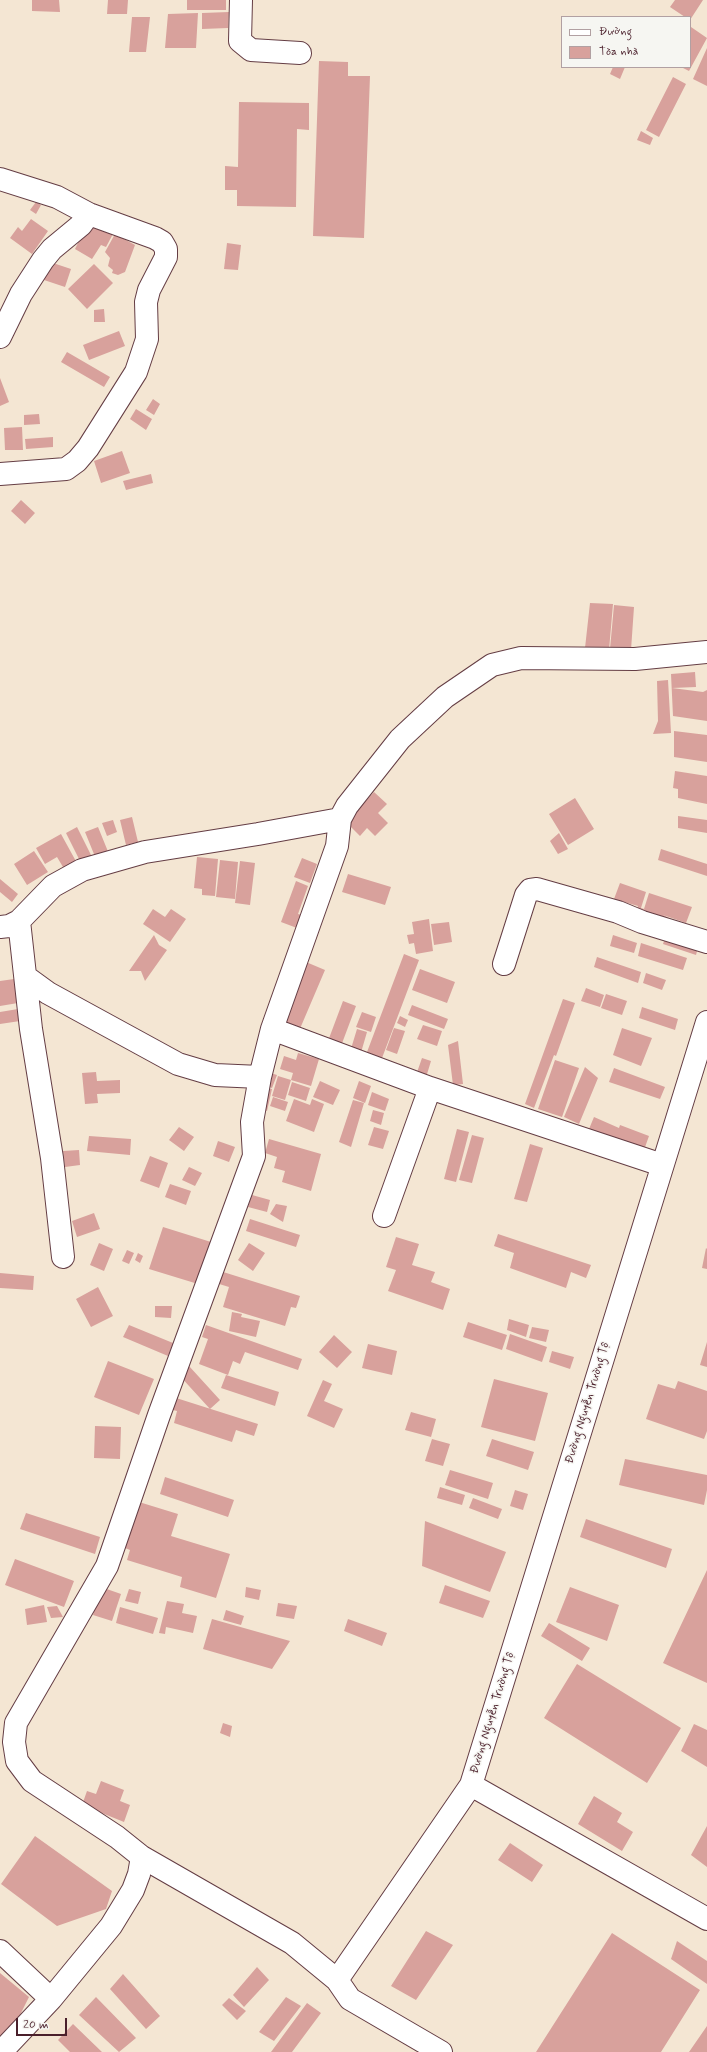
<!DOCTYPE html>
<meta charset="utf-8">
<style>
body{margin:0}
#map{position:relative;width:707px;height:2052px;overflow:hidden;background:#f4e6d3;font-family:Mynerve,sans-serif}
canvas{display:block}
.legend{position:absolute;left:561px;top:16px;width:130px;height:52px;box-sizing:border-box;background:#f6f6f2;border:1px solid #b1a0a2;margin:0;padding:5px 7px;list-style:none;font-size:12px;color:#4a1f2b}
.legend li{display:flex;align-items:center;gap:8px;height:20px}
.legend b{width:20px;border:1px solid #b1a0a2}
.scale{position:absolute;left:16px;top:2018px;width:51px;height:18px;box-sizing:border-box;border:2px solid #4a1f2b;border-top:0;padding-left:5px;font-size:12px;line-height:14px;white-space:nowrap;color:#4a1f2b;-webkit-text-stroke:3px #f6f6f2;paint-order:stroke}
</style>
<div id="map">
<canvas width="707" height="2052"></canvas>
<ul class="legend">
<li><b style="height:5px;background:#fff"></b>Đường</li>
<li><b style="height:11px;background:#d8a19c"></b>Tòa nhà</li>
</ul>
<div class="scale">20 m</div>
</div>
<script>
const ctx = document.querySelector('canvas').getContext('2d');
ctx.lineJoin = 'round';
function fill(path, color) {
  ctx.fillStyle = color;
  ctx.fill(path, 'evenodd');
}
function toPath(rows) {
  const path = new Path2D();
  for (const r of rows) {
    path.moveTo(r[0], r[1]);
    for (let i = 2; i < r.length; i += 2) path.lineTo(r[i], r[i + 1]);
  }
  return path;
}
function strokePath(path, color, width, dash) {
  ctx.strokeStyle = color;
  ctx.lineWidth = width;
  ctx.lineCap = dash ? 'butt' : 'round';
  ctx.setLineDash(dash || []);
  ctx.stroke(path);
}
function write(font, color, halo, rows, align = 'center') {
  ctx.font = font + ' Mynerve,sans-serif';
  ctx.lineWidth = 3;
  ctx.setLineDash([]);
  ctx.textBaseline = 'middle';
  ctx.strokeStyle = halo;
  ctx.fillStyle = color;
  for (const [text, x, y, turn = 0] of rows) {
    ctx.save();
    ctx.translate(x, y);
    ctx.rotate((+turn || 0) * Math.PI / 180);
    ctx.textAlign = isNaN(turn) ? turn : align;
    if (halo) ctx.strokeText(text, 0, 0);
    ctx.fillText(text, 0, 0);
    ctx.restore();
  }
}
const building = toPath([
 [32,0,59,0,60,12,32,11],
 [108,0,128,0,127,14,107,14],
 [187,0,226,0,226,10,187,10],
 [675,0,703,0,690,20,690,17,685,17,670,7],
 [229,12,228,28,202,29,202,13],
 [198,13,196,48,165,48,168,14],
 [132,17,150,17,146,52,129,52],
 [691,27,707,38,689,71,681,67,690,67],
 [707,48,707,86,693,79],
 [319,61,348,62,348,76,370,76,364,238,313,236],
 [613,67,625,67,620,79,610,74],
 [673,77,686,84,659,137,646,130],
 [239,102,309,103,309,130,297,129,296,207,237,206,237,190,225,190,225,166,238,167],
 [641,131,653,138,650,145,637,140],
 [36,202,41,205,36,214,30,210],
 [31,219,48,231,32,254,10,238,18,227,22,231],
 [89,221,114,232,106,247,101,245,92,259,75,249],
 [115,234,135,245,125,272,118,275,112,273,113,270,108,266,110,258,105,252],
 [227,243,241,245,238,270,224,269],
 [50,262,71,269,65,287,44,280],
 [94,264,113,283,87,309,68,289],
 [104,309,105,322,94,322,94,310],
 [119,331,125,346,89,360,83,345],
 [67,352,110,377,104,387,61,362],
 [0,378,9,402,0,406],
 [153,399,160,404,154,415,146,410],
 [136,409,152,419,146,430,130,419],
 [39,414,40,424,24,425,24,415],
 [22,427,23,450,5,450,4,428],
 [53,437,53,447,26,449,25,439],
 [122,451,130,473,101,483,94,461],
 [151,474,153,483,126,490,123,481],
 [21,500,35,513,25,524,11,511],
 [590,603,613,604,609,650,585,648],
 [614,605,634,607,631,650,610,649],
 [695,672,696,687,672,688,703,692,707,690,707,721,673,716,671,674],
 [668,680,671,733,653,734,658,721,657,681],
 [674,731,707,735,707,762,674,757],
 [675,771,707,776,707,804,678,798,678,789,673,788],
 [374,792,387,804,378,813,388,823,375,836,367,828,360,836,346,822],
 [575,798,594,829,568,845,549,814],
 [678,816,707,820,707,833,678,828],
 [132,817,138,842,126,845,120,820],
 [113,820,117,832,107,836,102,823],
 [77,827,94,861,83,867,66,833],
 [98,827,109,854,96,859,85,832],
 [559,833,568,849,558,854,550,841],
 [61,834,78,865,66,872,57,857,45,864,36,848],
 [661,849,707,864,707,876,658,860],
 [34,851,48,872,27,885,14,864],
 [197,857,218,859,215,896,202,895,202,889,194,888],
 [302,858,317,864,310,883,294,877],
 [220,860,238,862,235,899,216,897],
 [240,861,255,863,250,905,235,903],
 [348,874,391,887,385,905,342,892],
 [0,879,18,894,12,902,0,892],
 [296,881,308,886,298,914,302,915,297,928,281,922],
 [620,883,646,892,641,908,644,909,649,893,692,907,686,923,663,915,669,918,665,929,634,917,638,906,614,899],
 [153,909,165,917,171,909,186,919,170,942,143,924],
 [429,919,433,951,416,954,414,943,409,944,407,935,414,934,412,922],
 [449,922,452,942,434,945,431,924],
 [154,935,159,945,167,950,145,981,141,971,129,971],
 [613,935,637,943,634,953,610,946],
 [666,935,699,944,696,955,663,944],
 [641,943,687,958,683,970,638,956],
 [404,954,419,960,379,1066,364,1060],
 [597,957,641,972,638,983,594,967],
 [306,962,325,970,299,1031,280,1023],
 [420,969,455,982,447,1003,412,990],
 [646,973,666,980,662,990,643,983],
 [14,979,18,1003,0,1006,0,981],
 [586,988,604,995,600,1007,581,1001],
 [606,994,627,1001,622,1015,601,1008],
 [563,999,575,1003,556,1056,554,1055,534,1108,525,1104],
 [343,1001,356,1006,341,1046,328,1041],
 [412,1005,448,1019,444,1029,408,1015],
 [642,1007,678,1019,675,1030,639,1018],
 [18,1009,20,1021,0,1024,0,1012],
 [362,1012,376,1017,371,1032,356,1027],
 [400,1016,408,1020,405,1027,397,1023],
 [423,1025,442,1031,437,1046,417,1039],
 [394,1028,405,1031,397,1054,386,1050],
 [622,1028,652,1038,641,1066,613,1055],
 [357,1029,367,1032,360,1056,350,1052],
 [458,1041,463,1084,453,1085,448,1045],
 [298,1053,319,1059,311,1086,291,1080,293,1073,280,1069,284,1056,296,1060],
 [422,1058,431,1061,424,1084,414,1081],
 [555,1060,579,1068,562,1117,538,1109],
 [585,1067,598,1078,579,1124,564,1117],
 [614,1068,665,1087,660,1099,609,1082],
 [264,1071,277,1075,272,1088,260,1084],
 [96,1072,97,1081,120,1080,120,1093,97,1094,98,1103,85,1104,82,1073],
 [278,1076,291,1080,285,1100,272,1096],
 [320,1081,340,1090,333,1105,313,1097],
 [359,1081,371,1086,365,1103,353,1098],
 [292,1082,310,1088,306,1101,288,1095],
 [260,1086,272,1089,267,1111,255,1108],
 [372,1092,389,1099,385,1111,368,1105],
 [273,1097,288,1102,285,1111,270,1106],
 [294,1099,310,1105,312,1099,324,1104,314,1132,286,1121],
 [353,1100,364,1103,351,1147,339,1142],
 [373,1110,384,1113,381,1125,370,1121],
 [594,1117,619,1128,620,1125,649,1136,644,1150,589,1129],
 [179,1127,194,1137,184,1151,169,1140],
 [374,1127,389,1131,383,1149,368,1145],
 [457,1129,469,1132,456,1182,444,1179],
 [472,1135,484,1138,472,1183,459,1180],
 [89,1136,131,1139,130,1155,87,1151],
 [269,1139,321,1154,311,1191,282,1182,285,1171,274,1168,277,1157,265,1153],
 [218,1141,235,1147,229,1162,213,1156],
 [530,1144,543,1148,527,1202,514,1199],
 [79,1150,80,1165,65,1167,63,1151],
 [150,1156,168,1163,159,1188,140,1181],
 [189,1167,202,1173,195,1186,182,1180],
 [170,1184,191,1191,186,1205,165,1197],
 [252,1195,270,1200,267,1212,248,1207],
 [276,1204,287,1206,283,1222,270,1214],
 [94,1213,100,1229,77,1237,72,1221],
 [250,1219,300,1235,296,1247,246,1231],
 [163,1227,211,1242,198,1284,149,1269],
 [498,1234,591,1265,586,1278,571,1272,566,1288,510,1268,514,1253,494,1246],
 [396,1237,419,1244,412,1265,435,1272,431,1282,450,1289,443,1310,388,1291,396,1270,386,1267],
 [99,1243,113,1249,104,1271,90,1265],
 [249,1243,265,1253,253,1271,238,1260],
 [706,1248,707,1249,707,1269,702,1268],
 [127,1250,134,1253,129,1264,122,1261],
 [138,1253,143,1256,140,1263,135,1260],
 [220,1271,300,1296,296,1308,291,1307,285,1326,223,1307,229,1287,216,1283],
 [0,1273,34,1276,33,1290,0,1288],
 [98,1287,113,1316,91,1327,76,1299],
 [155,1306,172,1306,171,1318,155,1317],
 [232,1312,242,1314,241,1317,260,1321,256,1337,229,1331],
 [509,1319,529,1325,526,1337,507,1330],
 [468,1322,507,1335,502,1350,463,1337],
 [129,1325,173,1343,168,1356,123,1337],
 [206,1325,302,1359,298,1370,245,1352,240,1364,233,1361,228,1375,199,1364,208,1339,202,1337],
 [532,1327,549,1330,546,1342,529,1338],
 [510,1334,547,1347,542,1362,506,1349],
 [334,1335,352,1352,337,1368,319,1352],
 [707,1342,707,1367,700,1365],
 [368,1344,397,1351,392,1375,362,1368],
 [552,1351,574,1357,570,1369,549,1362],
 [108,1361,154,1379,139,1415,94,1397],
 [189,1366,220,1400,210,1409,179,1375],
 [226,1375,279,1392,275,1406,221,1388],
 [494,1379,548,1393,535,1441,481,1427],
 [323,1380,332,1384,324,1401,343,1409,334,1428,307,1416],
 [678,1381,707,1391,707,1431,704,1439,646,1419,658,1384,675,1389],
 [173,1397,258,1424,254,1436,236,1430,232,1442,174,1423,177,1411,169,1409],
 [411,1412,436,1419,431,1437,405,1430],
 [95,1426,121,1427,120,1459,94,1458],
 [432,1439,450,1444,443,1466,425,1461],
 [492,1439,534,1452,528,1470,486,1456],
 [625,1459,707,1475,707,1490,704,1505,619,1485],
 [450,1470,493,1483,488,1499,445,1485],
 [165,1477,234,1500,228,1517,160,1494],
 [440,1487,465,1495,462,1505,437,1498],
 [515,1490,528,1494,523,1510,510,1506],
 [473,1498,502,1509,498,1519,469,1508],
 [139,1502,178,1514,171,1536,230,1554,216,1598,180,1587,182,1577,127,1560,130,1550,125,1548],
 [26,1513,100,1537,95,1554,20,1529],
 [586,1519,672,1549,666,1568,580,1537],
 [425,1521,506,1552,490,1592,422,1566],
 [15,1559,74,1581,64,1607,5,1585],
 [707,1570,707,1683,663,1663],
 [445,1585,490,1601,483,1618,439,1603],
 [101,1587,121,1594,112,1621,93,1615],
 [246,1587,261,1590,259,1600,245,1597],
 [570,1587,619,1605,607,1641,556,1622],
 [129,1589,141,1592,138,1604,125,1601],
 [167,1601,184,1604,182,1613,197,1616,193,1633,166,1627,165,1634,159,1633],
 [278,1603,297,1606,294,1619,276,1616],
 [44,1605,47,1622,27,1625,25,1609],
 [57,1606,63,1617,51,1618,47,1607],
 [120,1607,158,1618,153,1634,116,1623],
 [226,1610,244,1616,241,1625,223,1620],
 [212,1619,290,1641,272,1669,203,1649],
 [348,1619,387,1633,382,1646,344,1631],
 [549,1623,590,1648,582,1661,541,1636],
 [577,1664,681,1728,647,1783,544,1718],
 [223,1723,232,1726,230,1737,220,1733],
 [694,1724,707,1730,707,1767,681,1751],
 [101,1781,124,1790,120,1801,130,1805,124,1822,82,1805,87,1791,96,1794],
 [594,1796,622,1813,617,1822,633,1832,622,1851,578,1824],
 [707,1826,707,1867,691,1855],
 [35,1836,112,1891,106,1909,57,1926,1,1884],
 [510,1843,543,1865,532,1882,498,1860],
 [426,1931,453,1945,416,2000,391,1986],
 [612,1933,700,1990,661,2052,536,2052],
 [677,1941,707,1961,707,1984,671,1959],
 [257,1967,269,1980,244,2007,233,1995],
 [0,1973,29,1997,6,2043,0,2037],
 [123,1974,160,2016,146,2029,110,1989],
 [96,1997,136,2038,119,2052,79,2015],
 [286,1997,301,2006,274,2041,259,2032],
 [229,1998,246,2011,237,2020,222,2005],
 [307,2003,321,2013,292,2052,271,2052],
 [73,2024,102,2052,70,2052,58,2040],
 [707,2026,707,2052,689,2052]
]);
const minor = toPath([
 [241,0,240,41,251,50,300,53],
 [0,179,57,197,89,214,155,238,162,242,166,249,166,257,149,290,146,302,147,339,136,372,88,448,77,461,66,469,0,474],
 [0,337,21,294,43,260,52,249,81,225,89,214],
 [340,819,337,846,272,1029,260,1077,252,1122,254,1156,159,1415,107,1566,16,1723,14,1742,17,1761,32,1781,117,1837,142,1857,292,1943,337,1980,350,1999,441,2052],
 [19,921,31,1029,52,1158,63,1257],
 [0,927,9,926,19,921,53,886,82,870,145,852,258,834,340,819,347,806,400,739,445,697,492,665,521,658,635,659,707,652],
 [504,964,526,895,530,890,537,889,618,912,642,922,707,942],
 [26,977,48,993,178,1064,215,1075,260,1077],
 [272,1029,430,1088,662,1165],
 [384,1216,430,1088],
 [471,1785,707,1919],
 [0,1951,51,1999],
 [337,1980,471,1785,707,1022],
 [1,2052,51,1999,111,1926,133,1890,139,1874,142,1857]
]);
const streetNames = [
 ["Đường Nguyễn Trường Tộ",588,1403,-73],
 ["Đường Nguyễn Trường Tộ",493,1713,-73]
];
fill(building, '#d8a19c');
strokePath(minor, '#643d44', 24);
strokePath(minor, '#fff', 22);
write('12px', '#4a1f2b', '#f6f6f2', streetNames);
</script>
